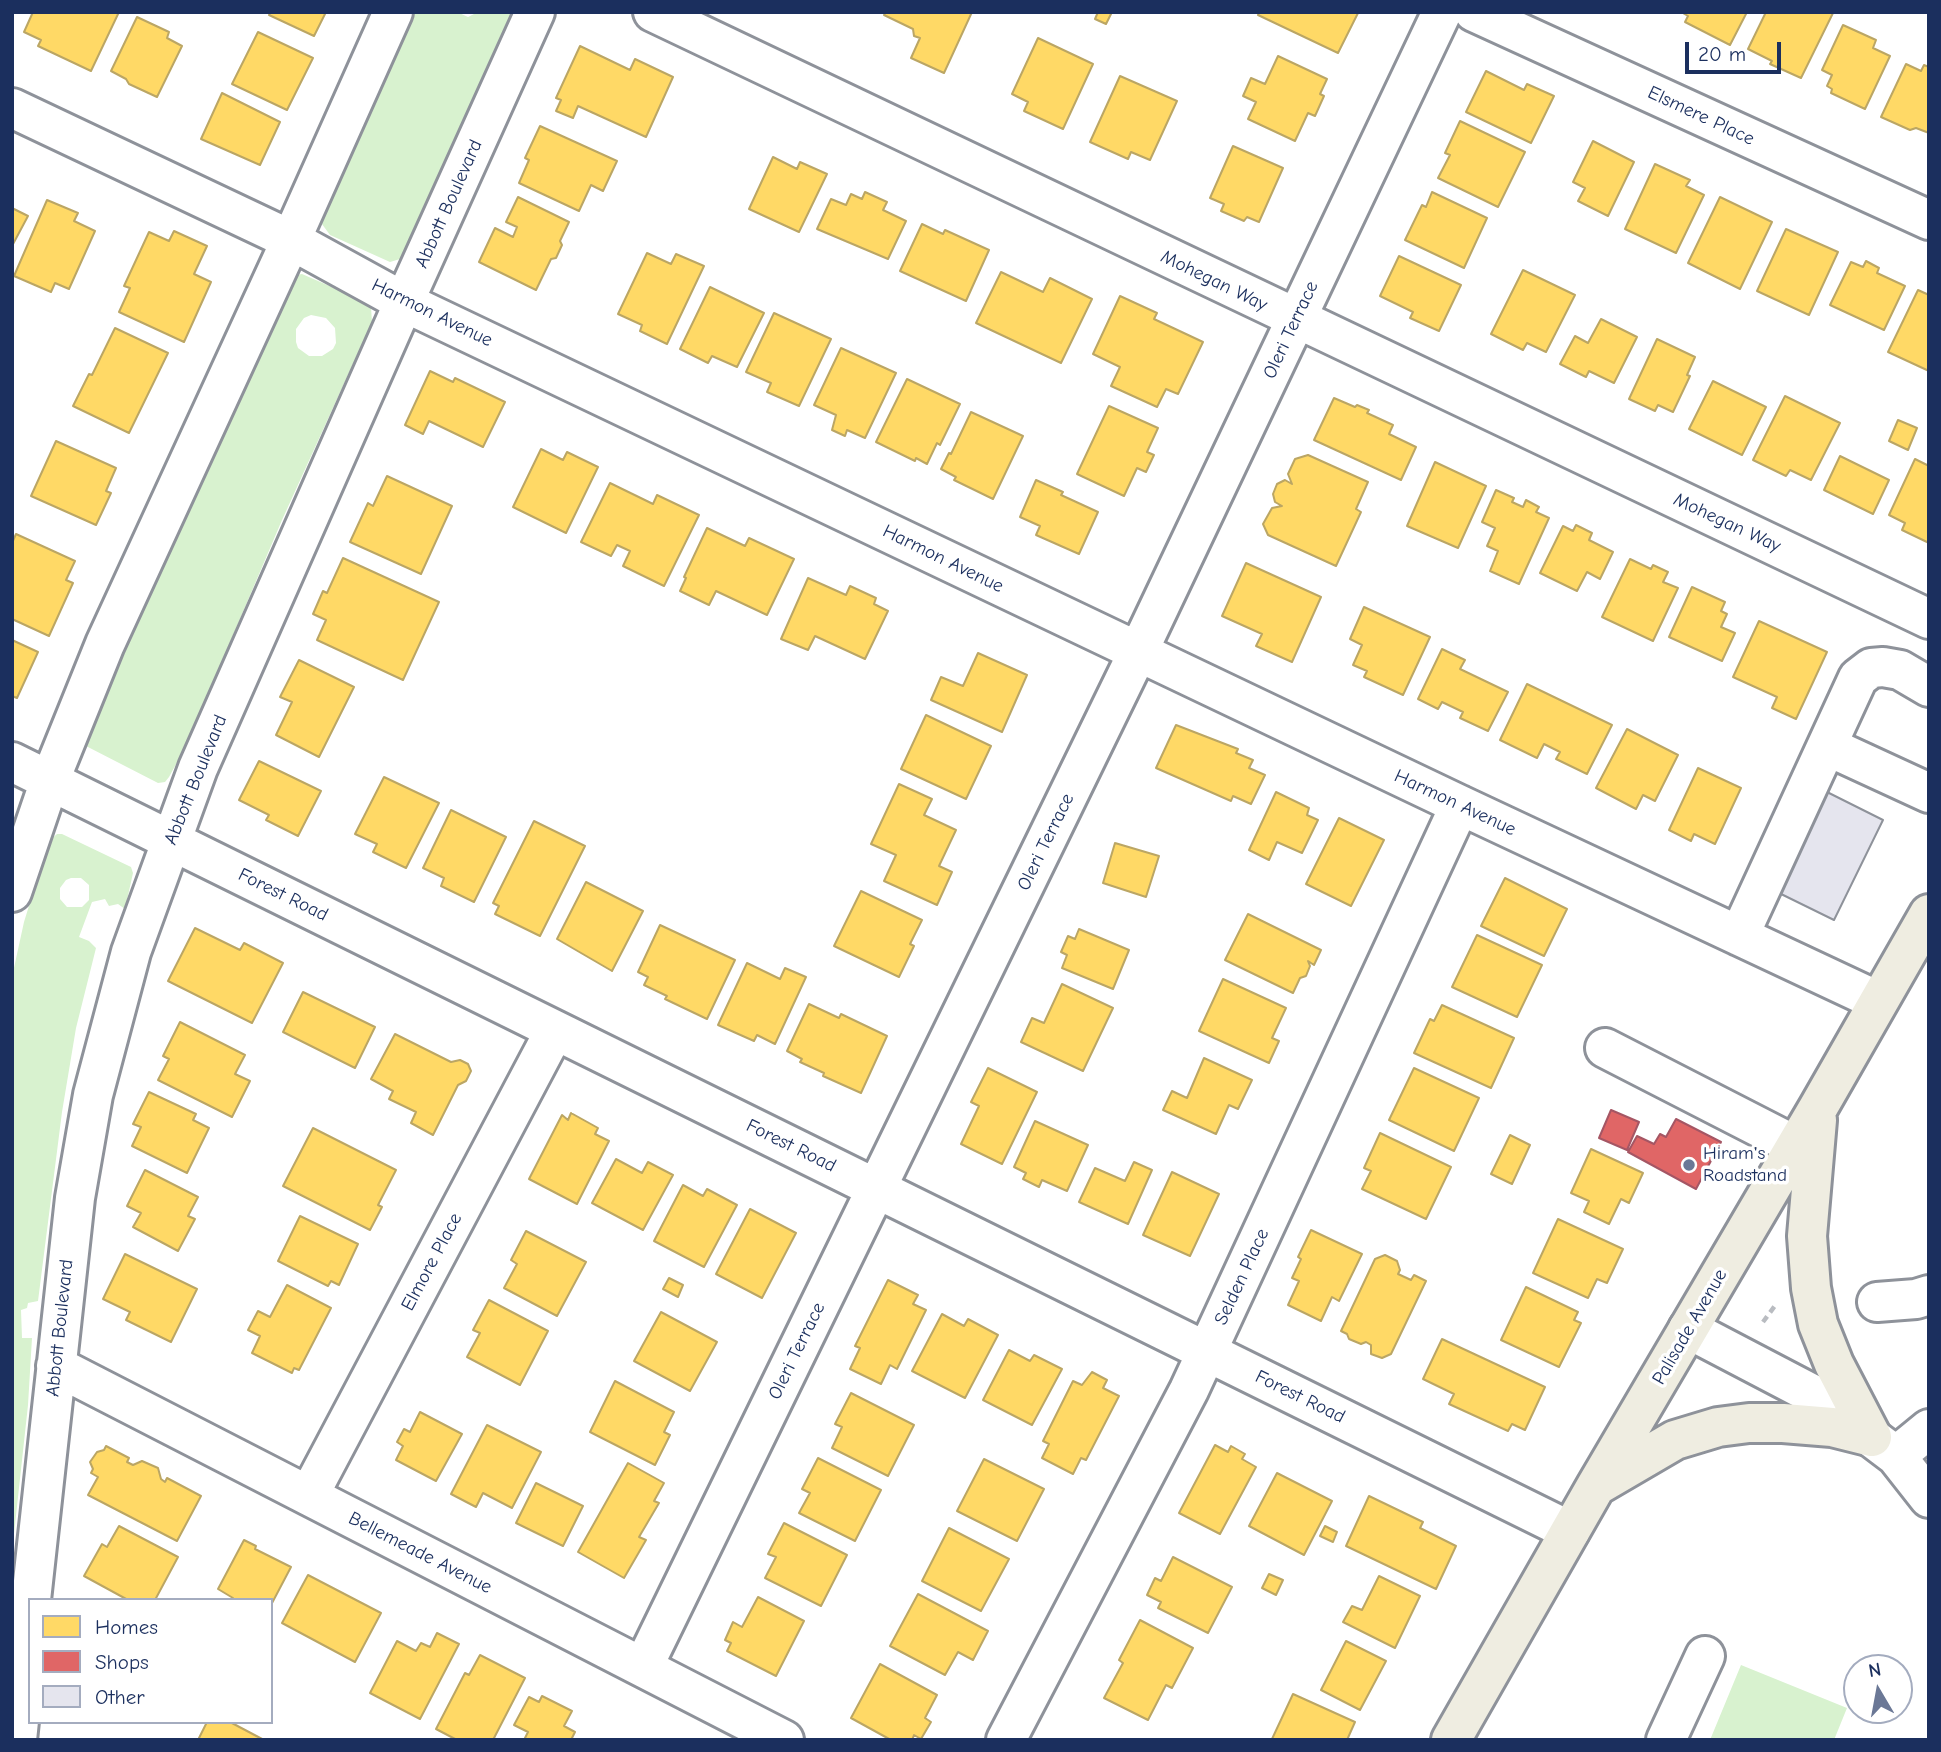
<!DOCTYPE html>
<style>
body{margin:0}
#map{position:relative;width:1941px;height:1752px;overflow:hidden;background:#fff;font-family:"Comic Neue",sans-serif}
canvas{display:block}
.frame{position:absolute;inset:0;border:14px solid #1b2f5e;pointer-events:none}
.legend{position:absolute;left:28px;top:1598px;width:245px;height:126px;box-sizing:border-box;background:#fff;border:2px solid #a4acbf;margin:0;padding:9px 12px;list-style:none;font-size:21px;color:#1b2f5e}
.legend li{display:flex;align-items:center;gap:14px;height:35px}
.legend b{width:35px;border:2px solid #a4acbf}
.north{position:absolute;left:1843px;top:1654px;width:70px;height:70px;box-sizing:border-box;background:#fff;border:2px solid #a4acbf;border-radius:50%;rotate:350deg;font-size:19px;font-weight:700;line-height:28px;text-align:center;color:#1b2f5e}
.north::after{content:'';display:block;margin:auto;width:24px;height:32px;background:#6b7896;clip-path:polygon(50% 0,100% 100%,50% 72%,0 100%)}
.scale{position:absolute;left:1685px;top:42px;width:96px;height:32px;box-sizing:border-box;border:4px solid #1b2f5e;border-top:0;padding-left:9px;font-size:21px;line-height:24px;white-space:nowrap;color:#1b2f5e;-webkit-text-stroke:5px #fff;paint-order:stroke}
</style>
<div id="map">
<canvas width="1941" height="1752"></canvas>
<div class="frame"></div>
<ul class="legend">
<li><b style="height:19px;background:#ffd966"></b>Homes</li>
<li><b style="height:19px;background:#e06666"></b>Shops</li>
<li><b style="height:19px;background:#e5e5ee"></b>Other</li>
</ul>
<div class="north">N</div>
<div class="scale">20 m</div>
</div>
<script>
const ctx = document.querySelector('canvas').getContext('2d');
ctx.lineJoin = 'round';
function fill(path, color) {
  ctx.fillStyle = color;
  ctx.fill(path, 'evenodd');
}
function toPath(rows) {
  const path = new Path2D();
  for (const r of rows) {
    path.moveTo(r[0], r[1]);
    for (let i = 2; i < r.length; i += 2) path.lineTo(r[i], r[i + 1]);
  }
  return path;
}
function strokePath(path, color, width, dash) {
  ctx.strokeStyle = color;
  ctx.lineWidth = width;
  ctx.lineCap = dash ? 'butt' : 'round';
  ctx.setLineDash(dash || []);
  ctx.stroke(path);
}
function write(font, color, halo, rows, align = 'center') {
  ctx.font = font + ' "Comic Neue",sans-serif';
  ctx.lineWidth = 7;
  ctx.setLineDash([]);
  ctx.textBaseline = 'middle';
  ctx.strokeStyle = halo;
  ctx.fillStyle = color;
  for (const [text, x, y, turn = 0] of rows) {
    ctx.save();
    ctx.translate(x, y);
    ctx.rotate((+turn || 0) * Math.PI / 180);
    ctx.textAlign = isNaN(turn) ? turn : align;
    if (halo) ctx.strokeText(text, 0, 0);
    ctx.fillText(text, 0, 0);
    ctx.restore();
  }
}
const green = toPath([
 [409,12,457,12,468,17,478,12,514,12,404,255,400,259,390,262,330,235,319,220],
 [302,274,364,301,371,307,372,322,282,520,186,746,169,777,165,782,158,783,86,746,85,742,103,689,292,276],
 [311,315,326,318,335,328,336,343,333,349,322,356,309,356,298,348,296,342,296,329,304,318],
 [57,834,62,834,131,867,133,873,125,909,118,904,109,906,105,899,92,902,79,937,89,941,96,948,76,1028,62,1112,38,1301,28,1303,27,1308,21,1310,22,1338,32,1338,28,1405,12,1552,12,977,24,922,49,841],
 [71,878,81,878,89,885,89,900,82,907,67,907,60,899,60,888,66,880],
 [1741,1665,1847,1708,1834,1740,1710,1740]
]);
const homes = toPath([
 [33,12,119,12,91,71,38,46,41,40,24,32,33,12],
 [271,12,326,12,314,36,269,15,271,12],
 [886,12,972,12,944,73,911,58,920,38,914,36,913,29,884,15,886,12],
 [1098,12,1112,12,1106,24,1095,19,1098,12],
 [1259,12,1356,12,1358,13,1338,53,1258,15,1259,12],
 [1681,12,1747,12,1730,45,1685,22,1688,16,1681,12],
 [1766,12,1833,13,1801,78,1770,64,1772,61,1748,49,1766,12],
 [137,17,169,32,167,38,182,46,157,97,129,84,126,79,111,71,137,17],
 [1843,25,1876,40,1873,48,1890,56,1865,109,1831,93,1832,89,1827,86,1832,75,1822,70,1843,25],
 [258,32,313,58,287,110,232,84,258,32],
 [1038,38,1093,64,1063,129,1024,111,1028,102,1012,94,1038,38],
 [580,46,630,70,635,59,673,77,646,137,578,106,573,118,556,111,561,100,556,98,580,46],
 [1278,56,1327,79,1320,94,1324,96,1315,116,1308,113,1295,141,1248,119,1256,102,1243,96,1251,78,1265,84,1278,56],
 [1906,64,1921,71,1924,65,1929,67,1929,133,1916,128,1910,130,1881,117,1906,64],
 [1486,71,1524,90,1527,84,1554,96,1531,143,1466,112,1486,71],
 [1120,76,1177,101,1150,160,1131,152,1128,159,1090,142,1120,76],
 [222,93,280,122,260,165,201,139,222,93],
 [1460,121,1525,152,1498,207,1438,178,1450,155,1445,153,1460,121],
 [540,126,617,161,603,191,591,185,579,211,519,183,529,160,525,158,540,126],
 [1593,141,1634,162,1608,216,1578,201,1585,188,1573,182,1593,141],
 [1233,146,1283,168,1259,222,1247,217,1244,221,1221,211,1224,204,1210,198,1233,146],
 [773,157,797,169,800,162,827,174,799,232,749,209,773,157],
 [1655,164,1690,180,1686,186,1704,195,1676,253,1625,229,1655,164],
 [865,192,887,202,883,210,906,221,888,259,817,229,831,199,846,205,851,194,862,199,865,192],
 [1432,192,1487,218,1464,268,1405,240,1422,205,1426,207,1432,192],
 [518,197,569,222,560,241,562,245,556,258,551,259,536,290,479,262,495,228,513,237,517,227,506,222,518,197],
 [1720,197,1772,222,1740,289,1688,263,1720,197],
 [47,200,78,213,74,221,95,231,69,289,55,283,51,292,14,276,47,200],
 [12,208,28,216,12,246,12,208],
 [922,224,943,234,945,230,989,250,966,301,900,271,922,224],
 [1786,229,1838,252,1809,315,1757,291,1786,229],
 [174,231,207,246,194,274,211,282,184,342,119,312,130,288,124,286,149,232,169,241,174,231],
 [647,253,671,264,676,254,704,266,667,344,640,331,642,325,618,314,647,253],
 [1399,256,1461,285,1439,331,1410,318,1413,312,1380,296,1399,256],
 [1866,261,1879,268,1877,273,1905,286,1884,330,1830,305,1851,262,1863,267,1866,261],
 [1523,270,1575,295,1546,352,1527,343,1523,350,1491,334,1523,270],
 [1001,272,1043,292,1050,278,1092,299,1061,363,976,323,1001,272],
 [710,287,764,313,737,367,712,356,708,363,680,349,710,287],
 [1918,290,1929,295,1929,371,1888,352,1918,290],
 [1120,296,1157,313,1154,319,1203,342,1178,394,1166,389,1157,407,1111,386,1120,367,1093,354,1120,296],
 [774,313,831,339,799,406,767,392,771,383,746,372,774,313],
 [1601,319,1637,337,1614,383,1589,371,1586,377,1560,364,1575,336,1588,343,1601,319],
 [115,328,168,353,129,433,73,406,89,374,92,375,115,328],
 [1657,339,1695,357,1687,375,1690,376,1673,412,1658,405,1655,411,1629,399,1657,339],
 [841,348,896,373,865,438,847,430,845,436,832,430,836,415,814,405,841,348],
 [430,371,453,382,455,378,505,402,483,447,429,421,423,434,405,425,430,371],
 [907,379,960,404,940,445,937,443,927,464,916,458,915,461,876,442,907,379],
 [1713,381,1766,407,1742,455,1689,429,1713,381],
 [1785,396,1840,423,1811,480,1790,470,1786,476,1753,460,1785,396],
 [1334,398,1355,407,1357,405,1369,410,1367,413,1393,425,1389,434,1416,447,1401,480,1314,440,1334,398],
 [1109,406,1158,428,1147,452,1154,455,1146,472,1137,468,1124,496,1077,474,1109,406],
 [971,412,1023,436,993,499,954,480,956,477,941,469,949,453,951,454,971,412],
 [1898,420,1917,428,1908,450,1889,441,1898,420],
 [56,441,116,468,106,491,111,493,96,525,31,496,56,441],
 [541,449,563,460,567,452,598,467,566,533,513,507,541,449],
 [1308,455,1368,482,1356,509,1361,512,1336,566,1268,535,1263,524,1272,508,1282,506,1275,502,1273,494,1277,484,1285,480,1292,484,1288,474,1295,459,1308,455],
 [1840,456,1889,480,1873,514,1824,490,1840,456],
 [1915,459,1929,466,1929,543,1902,530,1905,523,1889,515,1915,459],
 [1435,462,1486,486,1458,548,1407,526,1435,462],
 [387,476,452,506,421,574,350,542,368,503,373,506,387,476],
 [1036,480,1063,492,1061,495,1098,512,1079,554,1036,535,1040,526,1020,517,1036,480],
 [610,483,653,504,657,495,699,515,664,586,623,566,630,551,617,545,611,556,581,542,610,483],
 [1496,490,1514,498,1512,502,1523,507,1526,500,1539,507,1536,512,1549,518,1519,584,1490,571,1498,551,1487,546,1495,528,1482,522,1496,490],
 [1576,525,1592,533,1589,540,1613,552,1600,579,1587,572,1577,591,1540,573,1563,526,1573,531,1576,525],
 [707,528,745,546,749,538,794,559,767,615,716,591,709,605,680,591,686,578,684,577,707,528],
 [16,534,75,561,66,580,73,583,49,636,12,619,12,543,16,534],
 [343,558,439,602,403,680,317,640,326,620,313,614,323,591,327,593,343,558],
 [1630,559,1651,569,1653,565,1668,572,1663,582,1678,588,1653,641,1602,617,1630,559],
 [1246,563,1321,597,1292,662,1256,646,1262,634,1222,616,1246,563],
 [808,578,846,595,850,586,876,598,874,604,888,611,865,659,815,636,808,650,781,639,808,578],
 [1692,587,1725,602,1721,611,1727,614,1721,627,1735,633,1722,661,1669,637,1692,587],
 [1364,607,1430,637,1403,695,1364,677,1367,671,1353,665,1362,645,1350,639,1364,607],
 [1759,621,1827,652,1796,719,1772,708,1777,697,1733,677,1759,621],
 [12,640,38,652,17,698,12,696,12,640],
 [1442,649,1465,660,1460,669,1508,692,1488,731,1460,718,1463,712,1442,702,1438,709,1418,699,1442,649],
 [978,653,1027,675,1002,732,931,700,941,677,963,686,978,653],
 [299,660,354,687,319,757,276,735,292,702,280,697,299,660],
 [1527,684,1612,725,1587,774,1556,759,1560,752,1544,744,1537,758,1500,740,1527,684],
 [926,715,991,746,966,799,901,769,926,715],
 [1176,725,1238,749,1236,753,1253,760,1249,768,1265,775,1251,804,1233,796,1231,801,1156,768,1176,725],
 [1627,729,1678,755,1655,801,1643,795,1636,809,1596,788,1627,729],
 [259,761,321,791,298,836,266,820,269,815,239,800,259,761],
 [1698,768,1741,788,1715,844,1694,834,1691,841,1669,830,1698,768],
 [384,777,439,803,406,868,373,852,377,844,355,834,384,777],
 [899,784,932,799,924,815,956,830,939,866,952,872,937,905,884,881,896,855,871,844,899,784],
 [1276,792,1309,808,1307,815,1318,820,1302,853,1277,842,1269,860,1249,850,1276,792],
 [451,810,506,837,474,902,441,886,444,878,423,868,451,810],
 [1339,818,1384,840,1351,906,1306,884,1339,818],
 [534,821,585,846,540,936,495,914,499,906,493,903,534,821],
 [1115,843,1159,856,1146,897,1103,883,1115,843],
 [1505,878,1567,909,1544,956,1481,926,1505,878],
 [586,882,643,911,612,971,557,939,586,882],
 [861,891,922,920,910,944,914,946,899,977,834,946,861,891],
 [1248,914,1321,950,1314,965,1308,961,1310,966,1306,976,1300,978,1293,993,1225,960,1248,914],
 [660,925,735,960,707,1019,665,999,667,996,644,985,648,977,638,972,660,925],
 [195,928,240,950,244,943,283,963,252,1023,168,981,195,928],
 [1079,929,1129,950,1113,989,1062,968,1067,955,1061,952,1068,936,1075,939,1079,929],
 [1477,935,1542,965,1517,1017,1452,987,1477,935],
 [747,963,780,979,785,968,806,977,775,1044,757,1035,754,1041,718,1025,747,963],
 [1223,979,1286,1008,1272,1038,1279,1041,1269,1063,1199,1031,1223,979],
 [1062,984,1113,1008,1083,1071,1021,1042,1032,1018,1044,1023,1062,984],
 [303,992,375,1027,355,1068,283,1032,303,992],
 [809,1004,839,1018,841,1014,887,1036,861,1093,823,1076,824,1073,800,1062,802,1059,787,1051,809,1004],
 [1442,1005,1514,1038,1491,1088,1414,1053,1430,1019,1434,1021,1442,1005],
 [180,1022,245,1055,235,1074,250,1081,232,1117,158,1080,169,1059,163,1056,180,1022],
 [395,1034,451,1062,460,1060,468,1064,471,1071,466,1081,458,1085,433,1135,411,1123,416,1112,389,1099,393,1091,371,1079,395,1034],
 [1204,1058,1252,1080,1238,1109,1229,1105,1216,1134,1163,1110,1172,1091,1187,1098,1204,1058],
 [988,1068,1037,1092,1002,1164,961,1144,979,1106,971,1102,988,1068],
 [1414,1068,1479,1098,1454,1151,1389,1120,1414,1068],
 [149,1092,196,1114,193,1120,209,1128,187,1173,132,1146,141,1127,133,1124,149,1092],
 [571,1113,598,1128,595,1134,609,1141,577,1204,529,1179,562,1115,568,1120,571,1113],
 [1035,1121,1088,1145,1067,1191,1042,1180,1039,1187,1023,1179,1026,1173,1014,1167,1035,1121],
 [313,1128,396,1170,378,1205,382,1207,370,1230,283,1186,313,1128],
 [1380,1133,1451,1167,1426,1219,1362,1189,1371,1171,1364,1168,1380,1133],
 [1510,1135,1530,1145,1512,1184,1491,1174,1510,1135],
 [1591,1149,1643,1173,1629,1203,1621,1199,1609,1224,1584,1212,1589,1201,1571,1193,1591,1149],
 [616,1159,642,1173,648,1162,673,1175,643,1230,592,1203,616,1159],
 [1134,1162,1152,1170,1128,1224,1079,1202,1095,1168,1125,1181,1134,1162],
 [145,1170,198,1197,188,1216,195,1219,178,1251,133,1227,141,1213,127,1206,145,1170],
 [1172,1172,1219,1194,1190,1256,1143,1235,1172,1172],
 [683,1185,703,1196,707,1189,737,1205,704,1267,654,1241,683,1185],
 [750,1209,796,1233,762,1298,716,1274,750,1209],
 [300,1216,358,1244,339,1285,331,1281,328,1286,278,1261,300,1216],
 [1558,1219,1623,1249,1607,1283,1597,1279,1588,1298,1533,1273,1558,1219],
 [1311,1230,1362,1254,1339,1301,1332,1297,1321,1321,1288,1305,1299,1281,1292,1278,1301,1259,1298,1257,1311,1230],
 [526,1231,586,1262,557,1316,504,1288,517,1264,511,1260,526,1231],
 [125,1254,197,1289,171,1342,126,1320,130,1312,103,1299,125,1254],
 [1385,1255,1397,1261,1400,1270,1398,1274,1411,1280,1414,1275,1426,1281,1391,1354,1382,1358,1371,1354,1371,1345,1366,1342,1361,1344,1349,1339,1347,1334,1341,1331,1375,1259,1385,1255],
 [669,1278,683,1285,678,1297,663,1289,669,1278],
 [888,1280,918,1295,913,1304,926,1310,897,1369,890,1365,881,1384,850,1369,860,1348,855,1346,888,1280],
 [287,1285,331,1308,299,1370,294,1368,292,1373,252,1353,260,1336,248,1330,258,1311,270,1317,287,1285],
 [1526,1287,1578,1312,1574,1320,1581,1323,1559,1367,1501,1340,1526,1287],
 [489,1300,548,1331,520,1385,467,1357,480,1333,473,1330,489,1300],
 [661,1312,717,1342,690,1391,634,1361,661,1312],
 [942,1314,964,1326,968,1319,998,1335,965,1398,912,1371,942,1314],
 [1442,1339,1545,1387,1525,1430,1512,1424,1508,1431,1449,1404,1454,1394,1423,1379,1442,1339],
 [1009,1350,1030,1361,1034,1355,1062,1369,1032,1425,983,1400,1009,1350],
 [1092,1372,1107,1380,1103,1388,1119,1396,1086,1460,1081,1458,1073,1474,1042,1458,1049,1444,1043,1441,1073,1381,1082,1385,1092,1372],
 [615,1381,674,1412,664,1432,670,1435,655,1465,590,1432,615,1381],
 [851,1393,914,1425,888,1476,832,1448,842,1427,835,1424,851,1393],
 [420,1412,462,1434,436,1481,396,1460,403,1446,397,1442,404,1429,410,1432,420,1412],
 [487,1425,541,1452,512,1508,483,1493,476,1507,451,1494,487,1425],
 [1215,1445,1228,1452,1231,1446,1245,1454,1242,1459,1256,1467,1220,1534,1179,1513,1215,1445],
 [106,1446,129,1458,127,1462,133,1465,142,1461,158,1468,161,1479,165,1482,167,1478,201,1496,177,1541,88,1495,98,1477,91,1473,93,1469,90,1462,97,1452,104,1450,106,1446],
 [818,1458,881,1490,855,1541,799,1513,810,1493,802,1489,818,1458],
 [984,1459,1044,1489,1017,1541,957,1511,984,1459],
 [628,1463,664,1483,654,1501,659,1503,639,1537,646,1540,624,1578,578,1552,628,1463],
 [1277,1473,1332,1501,1304,1555,1249,1526,1277,1473],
 [536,1483,583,1506,563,1546,516,1523,536,1483],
 [1369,1496,1423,1522,1420,1528,1456,1546,1436,1589,1346,1546,1369,1496],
 [784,1523,847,1555,821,1606,765,1578,776,1557,768,1554,784,1523],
 [119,1526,178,1557,155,1600,128,1600,84,1576,102,1544,107,1547,119,1526],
 [1325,1526,1337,1532,1333,1542,1320,1536,1325,1526],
 [949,1528,1009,1559,981,1611,922,1581,949,1528],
 [244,1540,256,1546,255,1549,291,1567,271,1605,271,1600,232,1600,233,1598,218,1589,244,1540],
 [1173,1557,1232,1587,1208,1633,1158,1608,1161,1602,1147,1595,1155,1578,1161,1581,1173,1557],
 [1269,1574,1283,1580,1276,1595,1262,1588,1269,1574],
 [308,1575,381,1613,355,1662,282,1623,308,1575],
 [1379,1576,1420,1596,1395,1648,1343,1622,1352,1606,1362,1610,1379,1576],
 [918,1594,988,1631,973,1660,958,1652,945,1675,890,1646,918,1594],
 [758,1597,804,1621,776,1676,727,1651,731,1643,725,1640,733,1622,742,1627,758,1597],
 [1140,1620,1193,1648,1172,1688,1166,1685,1148,1720,1104,1698,1123,1663,1119,1660,1140,1620],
 [437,1633,459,1644,420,1719,370,1693,397,1641,416,1651,421,1643,430,1647,437,1633],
 [1346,1641,1386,1661,1360,1710,1321,1690,1346,1641],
 [480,1655,525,1678,493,1740,457,1740,436,1729,465,1673,469,1675,480,1655],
 [880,1664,937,1695,925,1718,931,1722,921,1739,914,1735,912,1740,891,1740,851,1718,880,1664],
 [1293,1694,1355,1722,1347,1740,1272,1739,1293,1694],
 [542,1696,572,1711,564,1726,575,1732,571,1740,524,1740,528,1732,514,1725,529,1697,539,1702,542,1696],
 [207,1722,230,1722,264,1740,198,1740,207,1722]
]);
const shops = toPath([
 [1611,1110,1639,1122,1627,1150,1599,1138,1611,1110],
 [1676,1119,1721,1142,1696,1189,1628,1152,1637,1136,1654,1144,1660,1134,1666,1137,1676,1119]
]);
const building = toPath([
 [1827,792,1883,820,1834,920,1777,892,1827,792]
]);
const path = toPath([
 [1763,1322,1777,1303]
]);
const minor = toPath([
 [653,12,1929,619],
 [1474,12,1929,220],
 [12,108,291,240,404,302,1460,805,1878,1001],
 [1827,746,1929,793],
 [12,762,1570,1531],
 [12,892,50,780,105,644,291,240,393,12],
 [1739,936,1858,678,1871,668,1883,667,1900,670,1929,687],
 [1605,1048,1796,1146],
 [1877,1302,1916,1299,1929,1295],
 [1688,1329,1818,1397,1896,1456,1929,1498],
 [56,1366,784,1740],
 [1896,1456,1929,1429],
 [309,1495,555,1030],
 [31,1600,75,1198,93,1095,131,952,198,768,404,302,535,12],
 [643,1667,1138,652,1442,12],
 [17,1740,30,1615],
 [1006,1740,1189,1390,1460,805],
 [1666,1740,1705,1656]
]);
const major = toPath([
 [1817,1120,1807,1236,1811,1288,1818,1324,1834,1364,1872,1437],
 [1598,1485,1675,1440,1718,1427,1749,1423,1783,1423,1832,1427,1872,1437],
 [1451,1740,1596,1486,1818,1108,1929,914]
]);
const markers = [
 [1689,1165,7,"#6b7896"]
];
const streetNames = [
 ["Elsmere Place",1701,116,25],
 ["Abbott Boulevard",449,204,-66],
 ["Mohegan Way",1214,281,26],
 ["Harmon Avenue",432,313,26],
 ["Oleri Terrace",1291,330,-65],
 ["Mohegan Way",1727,523,25],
 ["Harmon Avenue",943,559,26],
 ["Abbott Boulevard",196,780,-68],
 ["Harmon Avenue",1455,803,25],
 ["Oleri Terrace",1046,842,-64],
 ["Forest Road",283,895,26],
 ["Forest Road",791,1146,26],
 ["Elmore Place",432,1262,-62],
 ["Selden Place",1242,1277,-65],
 ["Palisade Avenue",1690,1327,-60],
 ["Abbott Boulevard",60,1328,-84],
 ["Oleri Terrace",797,1351,-64],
 ["Forest Road",1300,1397,26],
 ["Bellemeade Avenue",420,1553,27]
];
const poiNames = [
 ["Hiram's",1703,1154],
 ["Roadstand",1703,1176]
];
fill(green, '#d8f2cf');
fill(homes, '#ffd966');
strokePath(homes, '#bba664', 2);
fill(shops, '#e06666');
strokePath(shops, '#a55664', 2);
fill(building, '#e5e5ee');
strokePath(building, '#8e929a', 2);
strokePath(minor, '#8e929a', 44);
strokePath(major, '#8e929a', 44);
strokePath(path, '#b9bcc1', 4.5, [7, 5]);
strokePath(minor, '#fff', 38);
strokePath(major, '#efede1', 38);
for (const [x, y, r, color] of markers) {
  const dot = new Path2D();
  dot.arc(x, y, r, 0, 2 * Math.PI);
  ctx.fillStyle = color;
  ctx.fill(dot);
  strokePath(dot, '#fff', 2.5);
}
write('19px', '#1b2f5e', '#fff', streetNames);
write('19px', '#1b2f5e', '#fff', poiNames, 'left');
</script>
